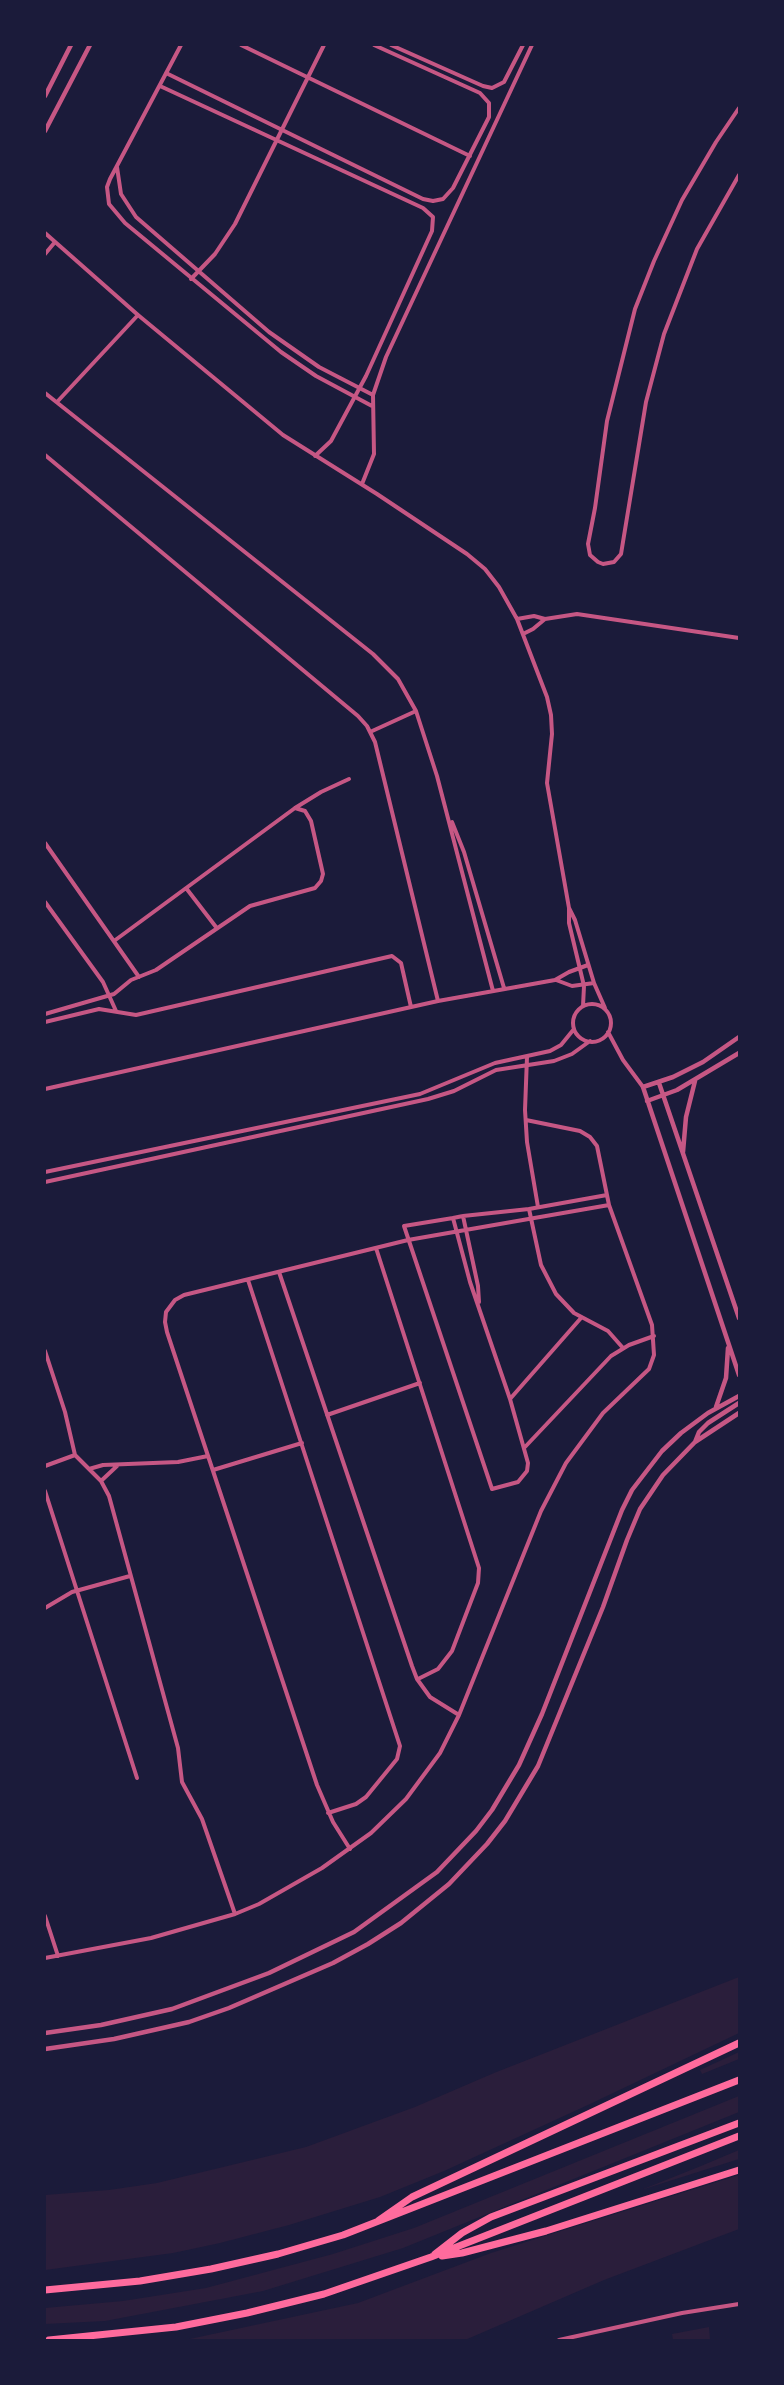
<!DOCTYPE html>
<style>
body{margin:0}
#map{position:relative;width:784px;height:2385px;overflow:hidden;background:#1b1b3a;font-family:"Alegreya Sans",sans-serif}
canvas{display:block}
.frame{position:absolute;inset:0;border:46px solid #1b1b3a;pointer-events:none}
</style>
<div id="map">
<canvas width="784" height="2385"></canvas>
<div class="frame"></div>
</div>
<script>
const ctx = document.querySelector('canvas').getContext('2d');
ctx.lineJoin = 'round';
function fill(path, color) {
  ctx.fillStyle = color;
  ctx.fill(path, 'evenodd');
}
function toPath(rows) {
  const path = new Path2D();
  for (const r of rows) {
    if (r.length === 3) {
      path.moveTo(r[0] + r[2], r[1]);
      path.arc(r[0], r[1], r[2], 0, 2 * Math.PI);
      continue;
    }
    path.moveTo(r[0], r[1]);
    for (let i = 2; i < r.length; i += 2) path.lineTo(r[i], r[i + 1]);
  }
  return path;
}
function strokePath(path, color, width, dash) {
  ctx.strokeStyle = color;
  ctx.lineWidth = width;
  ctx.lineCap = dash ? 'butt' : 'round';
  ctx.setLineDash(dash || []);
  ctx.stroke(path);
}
const green = toPath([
 [739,1977,739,2033,590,2104,444,2171,380,2197,289,2225,220,2243,173,2253,45,2270,45,2195,109,2190,157,2183,306,2147,415,2107,494,2073],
 [739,2052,739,2059,702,2074,700,2070],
 [739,2096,739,2112,403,2248,263,2291,105,2321,45,2324,45,2308,123,2301,206,2288,333,2254,414,2228],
 [739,2150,739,2159,641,2190,701,2166],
 [739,2175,739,2229,604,2280,465,2340,185,2340,358,2303,491,2253],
 [709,2327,710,2340,673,2340,672,2334]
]);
const minor = toPath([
 [181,45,110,179,107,187,109,204,125,223,281,352,316,376,372,406],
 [241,45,470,156],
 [391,45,483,86,492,88,504,82,523,45],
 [166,73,423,199,433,201,443,199,453,188,489,117,489,103,480,93,374,45],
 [160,86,423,208,433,217,432,231,366,376,331,441,315,456],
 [739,108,716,142,682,200,654,261,635,309,607,421,595,508,588,544,590,555,598,562,603,564,614,562,621,554,646,402,664,334,697,249,739,175],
 [117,167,121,194,136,217,269,332,319,367,373,395],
 [45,233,138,315,283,435,377,494,467,554,485,569,499,587,517,619,547,697,551,715,552,734,547,783,569,908,569,923,584,986,583,1006],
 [45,254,55,242],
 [191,279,215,254,235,224,324,45],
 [45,393,373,654,398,679,416,711,437,776,493,991],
 [57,402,138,315],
 [45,455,358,716,367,726,375,742,438,1001],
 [362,484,374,454,373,395,386,357,532,45],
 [517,619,534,616,545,619],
 [523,634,533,629,545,619,577,614,739,638],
 [370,732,416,711],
 [452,822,464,852,504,988],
 [45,843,139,977],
 [186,888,216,927],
 [45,902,103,982,116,1011],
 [569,908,575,920,594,983,605,1008],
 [114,941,295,808,321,792,349,779],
 [556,980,572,986,594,983],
 [592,1023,19],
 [45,1014,114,994,131,980,156,970,250,906,315,888,321,881,323,874,311,821,305,811,295,808],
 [45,1022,99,1009,136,1015,392,956,401,963,411,1007],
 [608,1032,623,1060,643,1087],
 [527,1057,525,1110,527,1142,538,1207],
 [45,1089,438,1001,555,980,569,972,588,965],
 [45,1172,420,1094,495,1063,550,1051,561,1045,574,1029],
 [45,1182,428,1099,454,1091,496,1070,554,1061,572,1054,590,1041],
 [529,1209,541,1265,556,1294,574,1313,608,1331,623,1348],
 [463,1216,478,1286,479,1302],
 [453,1218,470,1282,510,1399,528,1463,527,1471,518,1482,492,1489,404,1226,453,1218,463,1216,529,1209,607,1195],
 [376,1248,479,1568,478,1583,452,1651,438,1669,418,1679],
 [279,1272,412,1666,417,1679,430,1697,459,1715],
 [248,1280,400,1746,397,1759,366,1797,356,1804,328,1813],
 [45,1351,65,1412,75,1455,101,1481,109,1496,178,1748,182,1782,202,1819,235,1914],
 [510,1399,581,1318],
 [327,1415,420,1383],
 [525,1447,611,1356,629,1345,654,1336],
 [45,1466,75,1455],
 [89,1469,103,1465,178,1462,208,1456],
 [213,1470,302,1443],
 [101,1481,117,1466],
 [45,1491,137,1778],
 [45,1608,72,1592,130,1576],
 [350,1849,333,1822,317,1785,167,1332,165,1322,166,1312,175,1300,184,1295,408,1240,609,1205],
 [45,1916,58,1956],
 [45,1958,151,1938,235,1914,259,1904,322,1868,371,1833,406,1799,440,1753,459,1715,541,1511,566,1463,603,1413,649,1369,654,1355,652,1325,609,1205,597,1146,590,1137,580,1131,526,1120],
 [559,2340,682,2313,739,2304]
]);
const tertiary = toPath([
 [45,96,71,45],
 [45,131,90,45],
 [739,1037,703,1062,673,1077,643,1087,739,1375],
 [659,1083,739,1318],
 [647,1101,677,1090,739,1053],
 [683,1152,686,1117,695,1081],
 [716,1407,726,1378,728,1348],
 [695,1442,699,1432,708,1423,739,1403],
 [45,2033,101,2025,172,2009,269,1973,354,1932,437,1872,476,1831,492,1810,519,1765,542,1714,622,1510,632,1490,662,1451,681,1433,708,1413,739,1396],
 [45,2049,114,2039,189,2022,229,2008,333,1963,368,1944,401,1923,449,1884,487,1844,505,1821,538,1766,603,1607,627,1540,640,1509,663,1475,695,1442,739,1413]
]);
const motorway = toPath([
 [379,2220,412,2197,739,2043],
 [435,2254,462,2233,491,2217,739,2123],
 [442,2256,462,2253,546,2231,739,2170],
 [45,2290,140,2281,211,2269,278,2254,343,2235,739,2080],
 [49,2340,176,2327,247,2313,324,2294,431,2257,739,2136]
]);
fill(green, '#2a1e3b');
strokePath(minor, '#c65784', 4);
strokePath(tertiary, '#c65784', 4.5);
strokePath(motorway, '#ff6b9d', 7);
</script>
